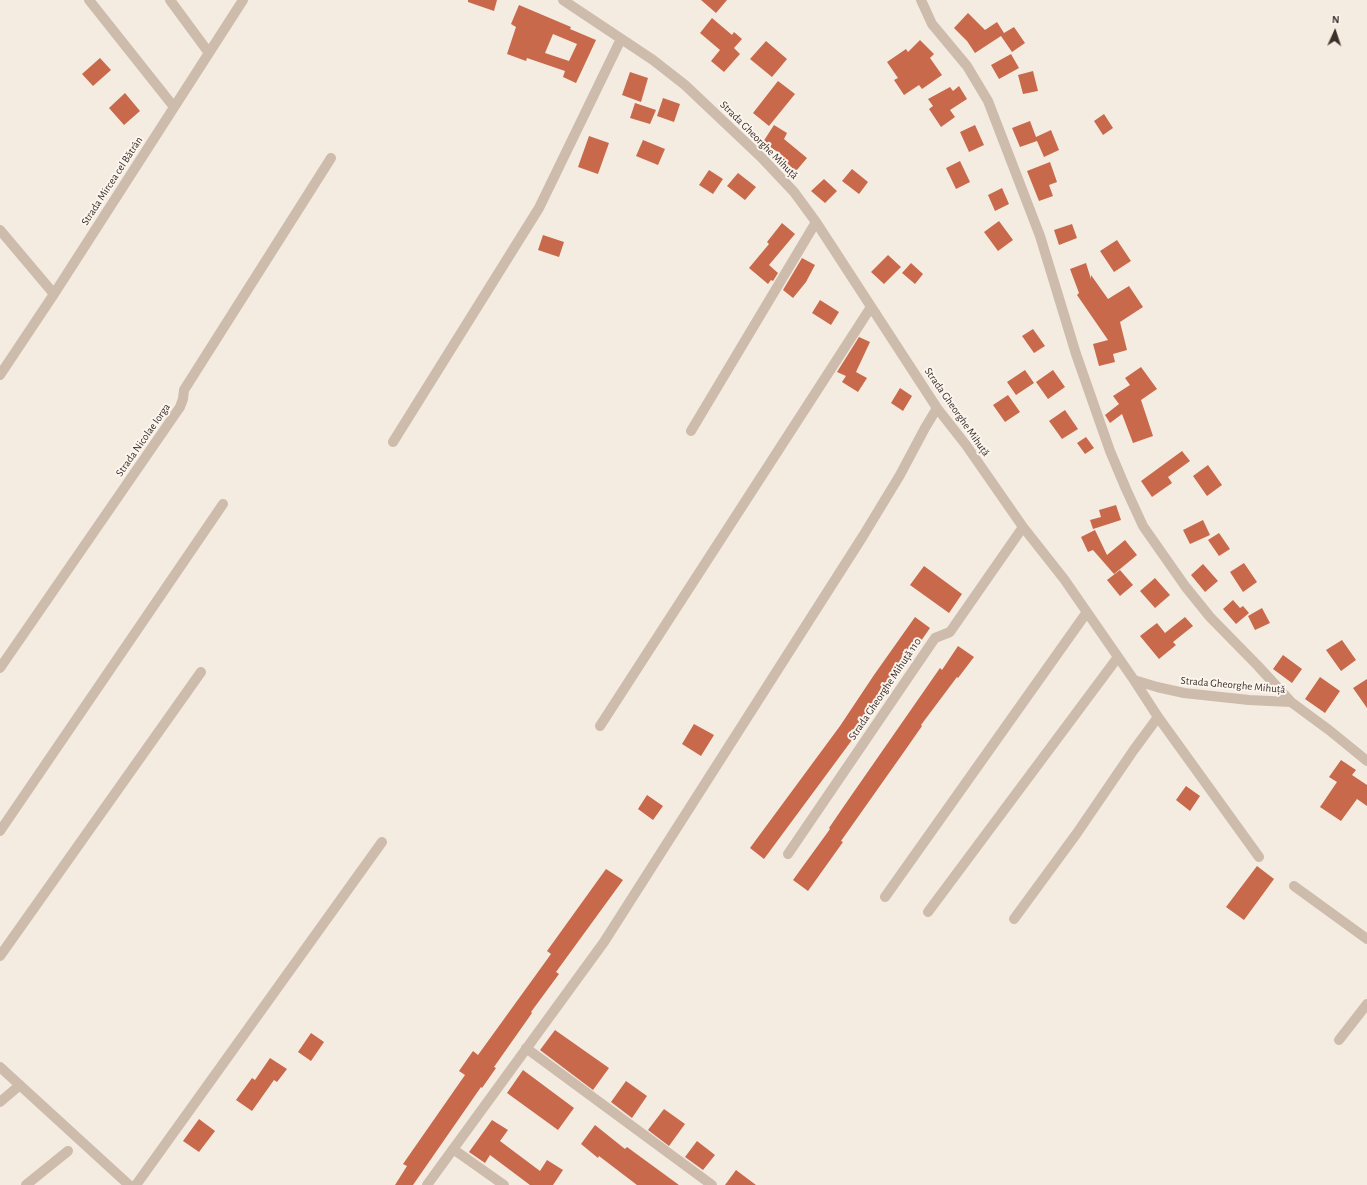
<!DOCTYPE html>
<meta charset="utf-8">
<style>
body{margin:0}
#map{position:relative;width:1367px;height:1185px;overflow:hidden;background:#f4ebe1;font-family:"Alegreya Sans",sans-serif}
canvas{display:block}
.north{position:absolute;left:1315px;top:12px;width:40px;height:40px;-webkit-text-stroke:3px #fbf5ee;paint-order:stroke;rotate:3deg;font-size:11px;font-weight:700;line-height:16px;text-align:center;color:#3b302b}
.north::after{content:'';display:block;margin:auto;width:14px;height:18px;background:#3b302b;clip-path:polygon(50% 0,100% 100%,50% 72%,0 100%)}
</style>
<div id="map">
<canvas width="1367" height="1185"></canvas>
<div class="north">N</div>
</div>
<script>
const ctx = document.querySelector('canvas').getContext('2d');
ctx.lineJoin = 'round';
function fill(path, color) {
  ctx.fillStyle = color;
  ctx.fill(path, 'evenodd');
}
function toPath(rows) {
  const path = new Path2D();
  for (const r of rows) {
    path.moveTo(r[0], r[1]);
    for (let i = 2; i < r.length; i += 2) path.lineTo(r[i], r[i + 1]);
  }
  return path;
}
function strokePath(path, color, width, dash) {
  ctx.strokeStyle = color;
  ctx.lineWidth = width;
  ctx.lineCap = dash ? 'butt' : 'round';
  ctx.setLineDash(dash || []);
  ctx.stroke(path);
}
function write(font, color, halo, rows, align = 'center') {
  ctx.font = font + ' "Alegreya Sans",sans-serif';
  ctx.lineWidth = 4;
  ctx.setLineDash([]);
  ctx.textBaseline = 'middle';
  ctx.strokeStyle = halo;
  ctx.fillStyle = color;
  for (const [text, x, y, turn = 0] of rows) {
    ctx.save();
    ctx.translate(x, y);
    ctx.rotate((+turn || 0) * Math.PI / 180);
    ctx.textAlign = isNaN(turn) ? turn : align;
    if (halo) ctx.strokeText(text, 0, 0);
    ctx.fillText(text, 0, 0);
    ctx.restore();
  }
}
const building = toPath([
 [468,0,497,0,494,11,468,2],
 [701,0,727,0,716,13],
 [519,5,571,27,570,29,596,40,576,83,563,77,565,71,527,58,526,61,507,54,516,27,511,24],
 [553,34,577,44,569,61,545,53],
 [968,13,985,30,997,22,1004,33,1014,27,1025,43,1012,52,1001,36,975,53,967,41,954,28],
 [712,18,732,35,734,32,742,39,734,48,740,54,724,72,711,61,720,50,700,33],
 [920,40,934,54,930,58,942,75,922,89,919,85,904,95,894,80,898,78,887,62,906,49,908,52],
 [766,41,787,59,772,77,750,59],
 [1011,54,1019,68,999,79,991,65],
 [100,58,111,70,93,86,82,74],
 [1033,71,1038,91,1023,94,1018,75],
 [630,72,648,78,641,102,622,95],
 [778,81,795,94,769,126,753,113],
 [959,86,967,99,950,110,955,117,941,127,929,109,933,106,928,99,950,87,953,91],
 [125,93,140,111,124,125,109,108],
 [663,98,680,104,674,122,657,116],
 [635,103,656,110,650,124,630,118],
 [1104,114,1113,128,1103,135,1094,121],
 [1030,121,1036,137,1051,130,1059,150,1044,157,1037,141,1020,147,1012,128],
 [774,125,787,133,784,139,807,158,796,171,780,158,782,155,763,142],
 [975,125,984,145,969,152,960,132],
 [589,136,609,143,598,174,578,167],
 [643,140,665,149,658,165,636,156],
 [960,161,970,182,956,189,946,168],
 [1050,162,1057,182,1049,185,1053,196,1039,201,1027,171],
 [852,169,868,182,859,194,842,181],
 [709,170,723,179,713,194,699,185],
 [738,173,756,187,745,200,727,186],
 [824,179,837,191,825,203,811,191],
 [1002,188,1009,204,995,211,988,195],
 [999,221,1013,240,998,251,984,232],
 [782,223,795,234,769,265,778,273,773,281,771,280,768,284,749,268,769,244,767,242],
 [1072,224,1077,238,1059,245,1054,230],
 [543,235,564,242,559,257,538,250],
 [1117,240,1131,261,1114,272,1100,251],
 [888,255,901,267,884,284,871,272],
 [802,258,815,265,806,282,793,298,783,290],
 [911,263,923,274,915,284,902,273],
 [1086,263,1091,279,1091,275,1108,299,1129,286,1143,307,1120,322,1127,350,1113,354,1115,362,1099,366,1093,344,1108,340,1077,295,1079,293,1070,269],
 [820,300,839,312,831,325,812,313],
 [1033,329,1045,346,1034,353,1022,336],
 [859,337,870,342,856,372,867,378,858,392,842,382,846,376,837,372],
 [1141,367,1157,389,1141,400,1153,436,1133,443,1122,414,1110,423,1105,415,1119,404,1113,396,1130,385,1125,378],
 [1025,370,1034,383,1016,395,1007,382],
 [1053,370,1065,387,1048,399,1036,382],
 [900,388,912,396,903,411,891,403],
 [1008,395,1020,412,1005,422,993,405],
 [1065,410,1078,429,1062,439,1049,421],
 [1086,437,1094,448,1085,454,1077,443],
 [1182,451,1190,461,1168,477,1172,483,1152,497,1141,481],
 [1208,465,1222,485,1207,496,1193,476],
 [1116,505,1121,520,1093,529,1090,520,1101,517,1099,510],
 [1203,520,1210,535,1190,544,1183,530],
 [1095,530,1107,555,1125,540,1137,555,1114,574,1093,550,1088,552,1081,537],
 [1219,533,1230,549,1219,556,1208,540],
 [1244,563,1257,582,1243,592,1230,572],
 [1203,564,1218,581,1205,592,1191,575],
 [924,566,962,594,949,613,910,585],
 [1120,570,1133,585,1120,596,1107,580],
 [1155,578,1170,595,1155,608,1140,591],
 [1233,600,1240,608,1243,606,1249,613,1236,624,1223,609],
 [1262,608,1270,623,1255,630,1248,616],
 [915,617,930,628,852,740,764,859,750,848,840,726,874,675],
 [1185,617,1193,626,1173,642,1176,645,1159,659,1140,636,1157,623,1165,633],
 [1342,640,1356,660,1341,671,1326,650],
 [958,646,974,657,958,678,957,677,921,725,922,726,906,749,841,841,843,842,808,891,793,880,830,829,829,828,844,806,940,668,942,670],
 [1283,655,1302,669,1292,683,1273,669],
 [1320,677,1340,691,1325,713,1305,699],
 [1367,679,1367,708,1353,688],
 [694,724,714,735,701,756,682,744],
 [1341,760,1356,770,1352,775,1367,785,1367,806,1357,799,1341,821,1320,807,1337,782,1329,777],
 [1186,786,1200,796,1190,811,1176,800],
 [647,795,663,806,653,820,638,809],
 [1257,866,1274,879,1244,920,1226,907],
 [606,869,623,880,556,972,559,974,531,1012,532,1013,494,1067,496,1068,482,1088,481,1087,413,1185,395,1185,407,1166,403,1164,465,1075,459,1071,473,1051,478,1055,551,954,547,951],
 [555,1030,609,1068,593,1090,540,1050],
 [311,1033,324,1042,311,1061,298,1052],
 [270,1058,287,1069,277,1082,274,1080,252,1111,236,1100,252,1078,255,1080],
 [523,1070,574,1108,558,1130,507,1093],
 [626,1081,647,1096,632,1118,611,1102],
 [664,1109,685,1124,669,1146,648,1130],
 [199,1119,215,1131,199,1152,183,1141],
 [492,1120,508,1130,500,1141,540,1171,547,1160,563,1170,553,1185,530,1185,490,1155,485,1163,469,1152],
 [595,1125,625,1149,627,1147,679,1185,637,1185,599,1156,598,1158,581,1144],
 [697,1141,715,1155,703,1170,685,1157],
 [736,1170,756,1185,725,1185]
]);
const minor = toPath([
 [89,0,174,107],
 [170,0,209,53],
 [563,0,653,60,685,85,761,157,794,192,816,222,937,408,966,445,1023,527,1064,579,1134,680,1157,687,1184,693,1249,700,1291,702,1329,730,1367,761],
 [921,0,932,24,967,66,988,101,1040,236,1076,354,1110,451,1126,489,1143,526,1185,586,1210,617,1258,666,1291,702],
 [0,230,54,294],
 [0,375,54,294,243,0],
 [691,431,816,222],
 [393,442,539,208,621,39],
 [0,668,180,407,183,399,184,390,331,158],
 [1134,680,1158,717,1259,857],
 [600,726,871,307],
 [0,831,223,504],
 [788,854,935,638,950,632,1023,527],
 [1294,886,1367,939],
 [885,897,1087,612],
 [928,912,1118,657],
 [1014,919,1077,833,1133,751,1158,717],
 [0,956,201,672],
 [1339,1040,1367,1004],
 [526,1048,712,1185],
 [0,1067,129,1185],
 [0,1102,20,1085],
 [453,1149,504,1185],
 [26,1185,68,1151],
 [136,1185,382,842],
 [427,1185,604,942,863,536,900,475,925,428,937,408]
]);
const streetNames = [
 ["Strada Gheorghe Mihuță",759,140,45],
 ["Strada Mircea cel Bătrân",112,181,-57],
 ["Strada Gheorghe Mihuță",957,412,55],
 ["Strada Nicolae Iorga",143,440,-55],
 ["Strada Gheorghe Mihuță",1233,685,5],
 ["Strada Gheorghe Mihuță 110",885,689,-56]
];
fill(building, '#c8694b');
strokePath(minor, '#cdbbac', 10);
write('11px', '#3b302b', '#fbf5ee', streetNames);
</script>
